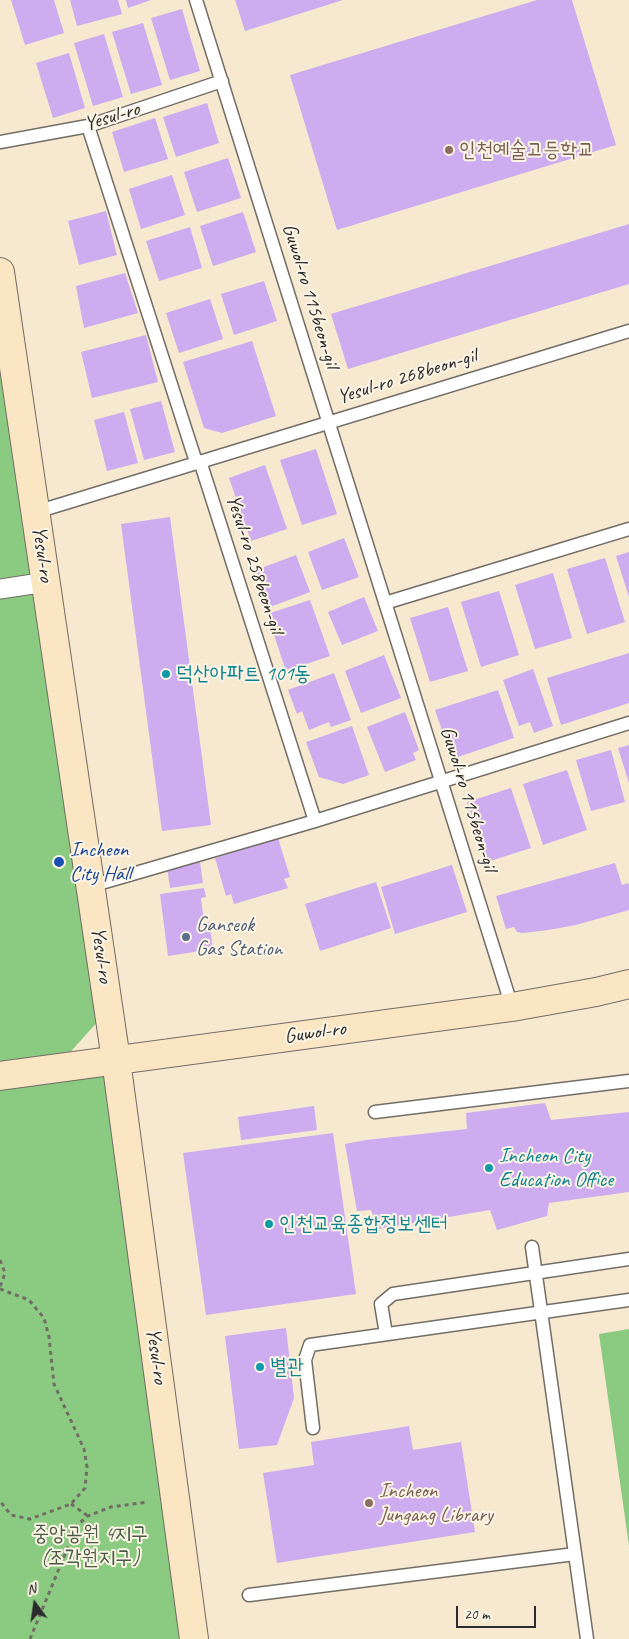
<!DOCTYPE html>
<meta charset="utf-8">
<style>
body{margin:0}
#map{position:relative;width:629px;height:1639px;overflow:hidden;background:#f7e8d0;font-family:Caveat,sans-serif}
canvas{display:block}
.north{position:absolute;left:10px;top:1579px;width:50px;height:50px;-webkit-text-stroke:4px #fcf5e5;paint-order:stroke;rotate:346deg;font-size:14px;font-weight:700;line-height:20px;text-align:center;color:#2b2b2b}
.north::after{content:'';display:block;margin:auto;width:18px;height:22px;background:#2b2b2b;clip-path:polygon(50% 0,100% 100%,50% 72%,0 100%)}
.scale{position:absolute;left:456px;top:1606px;width:80px;height:22px;box-sizing:border-box;border:2px solid #2b2b2b;border-top:0;padding-left:6px;font-size:15px;line-height:18px;white-space:nowrap;color:#2b2b2b;-webkit-text-stroke:4px #fcf5e5;paint-order:stroke}
</style>
<div id="map">
<canvas width="629" height="1639"></canvas>
<div class="north">N</div>
<div class="scale">20 m</div>
</div>
<script>
const ctx = document.querySelector('canvas').getContext('2d');
ctx.lineJoin = 'round';
function fill(path, color) {
  ctx.fillStyle = color;
  ctx.fill(path, 'evenodd');
}
function toPath(rows) {
  const path = new Path2D();
  for (const r of rows) {
    path.moveTo(r[0], r[1]);
    for (let i = 2; i < r.length; i += 2) path.lineTo(r[i], r[i + 1]);
  }
  return path;
}
function strokePath(path, color, width, dash) {
  ctx.strokeStyle = color;
  ctx.lineWidth = width;
  ctx.lineCap = dash ? 'butt' : 'round';
  ctx.setLineDash(dash || []);
  ctx.stroke(path);
}
function write(font, color, halo, rows, align = 'center') {
  ctx.font = font + ' Caveat,"Poor Story",sans-serif';
  ctx.lineWidth = 4;
  ctx.setLineDash([]);
  ctx.textBaseline = 'middle';
  ctx.strokeStyle = halo;
  ctx.fillStyle = color;
  for (const [text, x, y, turn = 0] of rows) {
    ctx.save();
    ctx.translate(x, y);
    ctx.rotate((+turn || 0) * Math.PI / 180);
    ctx.textAlign = isNaN(turn) ? turn : align;
    if (halo) ctx.strokeText(text, 0, 0);
    ctx.fillText(text, 0, 0);
    ctx.restore();
  }
}
const green = toPath([
 [0,295,109,1009,56,1068,116,1060,194,1639,0,1639],
 [629,1329,629,1546,599,1334]
]);
const building = toPath([
 [11,0,54,0,64,33,25,45],
 [70,0,118,0,122,14,77,26],
 [126,0,151,0,128,8],
 [235,0,343,0,245,31],
 [537,0,572,0,616,145,337,230,290,75],
 [182,9,200,71,170,80,151,18],
 [143,23,162,85,131,94,112,32],
 [104,34,123,97,93,106,74,43],
 [69,53,85,108,53,118,36,63],
 [207,103,219,143,176,157,163,117],
 [155,118,168,159,124,172,112,132],
 [228,158,241,198,197,212,184,172],
 [172,175,185,215,141,229,129,189],
 [106,211,117,255,79,265,68,221],
 [243,212,256,252,213,266,200,226],
 [629,224,629,284,348,369,331,314],
 [190,227,202,268,159,281,146,241],
 [125,273,138,313,84,328,76,286],
 [264,281,277,321,234,335,221,294],
 [210,299,223,339,179,353,166,313],
 [146,335,158,382,92,398,81,352],
 [252,341,276,416,222,433,204,428,183,362],
 [161,401,175,452,144,460,130,409],
 [124,412,138,463,107,471,94,420],
 [316,449,337,514,302,525,280,460],
 [265,465,287,529,251,541,229,478],
 [170,517,211,825,162,831,121,524],
 [344,538,359,577,322,590,308,552],
 [629,552,629,597,616,556],
 [296,555,310,592,270,607,256,570],
 [605,558,625,622,587,634,567,569],
 [553,573,572,638,535,649,515,585],
 [499,591,519,655,481,667,461,602],
 [364,597,378,631,342,645,328,612],
 [310,600,330,656,286,671,267,614],
 [448,607,468,671,430,682,410,618],
 [629,653,629,703,561,725,547,678],
 [384,655,401,698,361,713,345,671],
 [533,669,553,726,534,733,530,722,519,726,503,680],
 [334,673,351,720,331,727,329,722,309,730,302,711,297,714,288,690],
 [498,690,514,738,452,759,435,710],
 [405,712,419,750,413,753,416,760,385,772,367,727],
 [352,726,369,775,343,784,319,777,306,742],
 [629,745,629,783,618,748],
 [611,750,625,802,591,811,576,760],
 [567,770,587,830,543,845,523,784],
 [511,788,531,848,487,862,467,802],
 [278,838,290,877,284,879,288,888,234,904,231,894,226,896,215,858],
 [200,862,203,883,170,888,167,867],
 [615,863,622,885,628,883,629,886,629,910,576,925,548,930,523,933,517,932,514,927,506,929,496,896],
 [452,865,467,912,395,934,381,887],
 [376,882,391,928,320,951,305,904],
 [204,888,206,897,201,898,204,922,209,922,213,949,168,956,160,894],
 [545,1103,551,1120,629,1112,629,1192,549,1203,547,1216,497,1230,490,1210,378,1229,371,1210,357,1211,345,1144,366,1140,467,1129,466,1113],
 [314,1106,317,1130,241,1140,238,1117],
 [333,1133,356,1294,206,1315,183,1153],
 [286,1328,294,1398,277,1445,239,1449,225,1336],
 [409,1426,413,1450,461,1442,475,1532,277,1563,263,1473,314,1465,311,1442]
]);
const path = toPath([
 [0,1260,5,1273,0,1287],
 [0,1289,29,1300,44,1318,49,1337,54,1384,84,1449,87,1467,85,1488,71,1504,30,1519,11,1515,0,1501],
 [71,1504,88,1516],
 [30,1639,77,1525,88,1516,111,1507,148,1502]
]);
const service = toPath([
 [196,0,512,1007],
 [88,126,196,462],
 [0,142,88,126,222,81],
 [200,461,315,821],
 [36,512,629,331],
 [385,603,629,529],
 [91,886,315,821,629,723],
 [375,1112,629,1081],
 [532,1247,587,1639],
 [386,1334,381,1304,393,1294,629,1259],
 [313,1428,305,1360,310,1345,629,1300],
 [249,1595,575,1554]
]);
const pedestrian = toPath([
 [0,589,46,582]
]);
const secondary = toPath([
 [0,272,116,1060,194,1639],
 [0,1076,512,1007,596,992,629,984]
]);
const markers = [
 [449,150,5,"#8d6e63"],
 [166,674,5,"#0f9aa8"],
 [59,862,6,"#1a4fb4"],
 [186,937,5,"#5c6f8a"],
 [489,1168,5,"#0f9aa8"],
 [269,1224,5,"#0f9aa8"],
 [260,1367,5,"#0f9aa8"],
 [369,1503,5,"#8d6e63"]
];
const streetNames = [
 ["Yesul-ro",112,117,-17],
 ["Guwol-ro 115beon-gil",310,296,73],
 ["Yesul-ro 268beon-gil",407,377,-17],
 ["Yesul-ro",42,554,82],
 ["Yesul-ro 258beon-gil",254,564,72],
 ["Guwol-ro 115beon-gil",468,799,73],
 ["Yesul-ro",101,955,82],
 ["Guwol-ro",315,1033,-8],
 ["Yesul-ro",156,1356,82]
];
const educationNames = [
 ["인천예술고등학교",459,150],
 ["Incheon",379,1491],
 ["Jungang Library",379,1515]
];
const cultureNames = [
 ["덕산아파트 101동",176,674],
 ["Incheon City",499,1156],
 ["Education Office",499,1180],
 ["인천교육종합정보센터",279,1224],
 ["별관",270,1367]
];
const transitNames = [
 ["Incheon",70,850],
 ["City Hall",70,874]
];
const serviceNames = [
 ["Ganseok",196,925],
 ["Gas Station",196,949]
];
const parkNames = [
 ["중앙공원 4지구",90,1534],
 ["(조각원지구)",90,1558]
];
fill(green, '#8bca81');
fill(building, '#cdacf0');
strokePath(service, '#726d65', 15);
strokePath(pedestrian, '#726d65', 21);
strokePath(secondary, '#726d65', 30);
strokePath(path, '#726d65', 3, [4, 4]);
strokePath(service, '#fff', 12);
strokePath(pedestrian, '#fff', 19);
strokePath(secondary, '#fbe6c4', 28);
for (const [x, y, r, color] of markers) {
  const dot = new Path2D();
  dot.arc(x, y, r, 0, 2 * Math.PI);
  ctx.fillStyle = color;
  ctx.fill(dot);
  strokePath(dot, '#fcf5e5', 2);
}
write('21px', '#2b2b2b', '#fcf5e5', streetNames);
write('21px', '#785e54', '#fcf5e5', educationNames, 'left');
write('21px', '#0d838f', '#fcf5e5', cultureNames, 'left');
write('21px', '#164399', '#fcf5e5', transitNames, 'left');
write('21px', '#4e5e75', '#fcf5e5', serviceNames, 'left');
write('21px', '#485b45', '#fcf5e5', parkNames);
</script>
